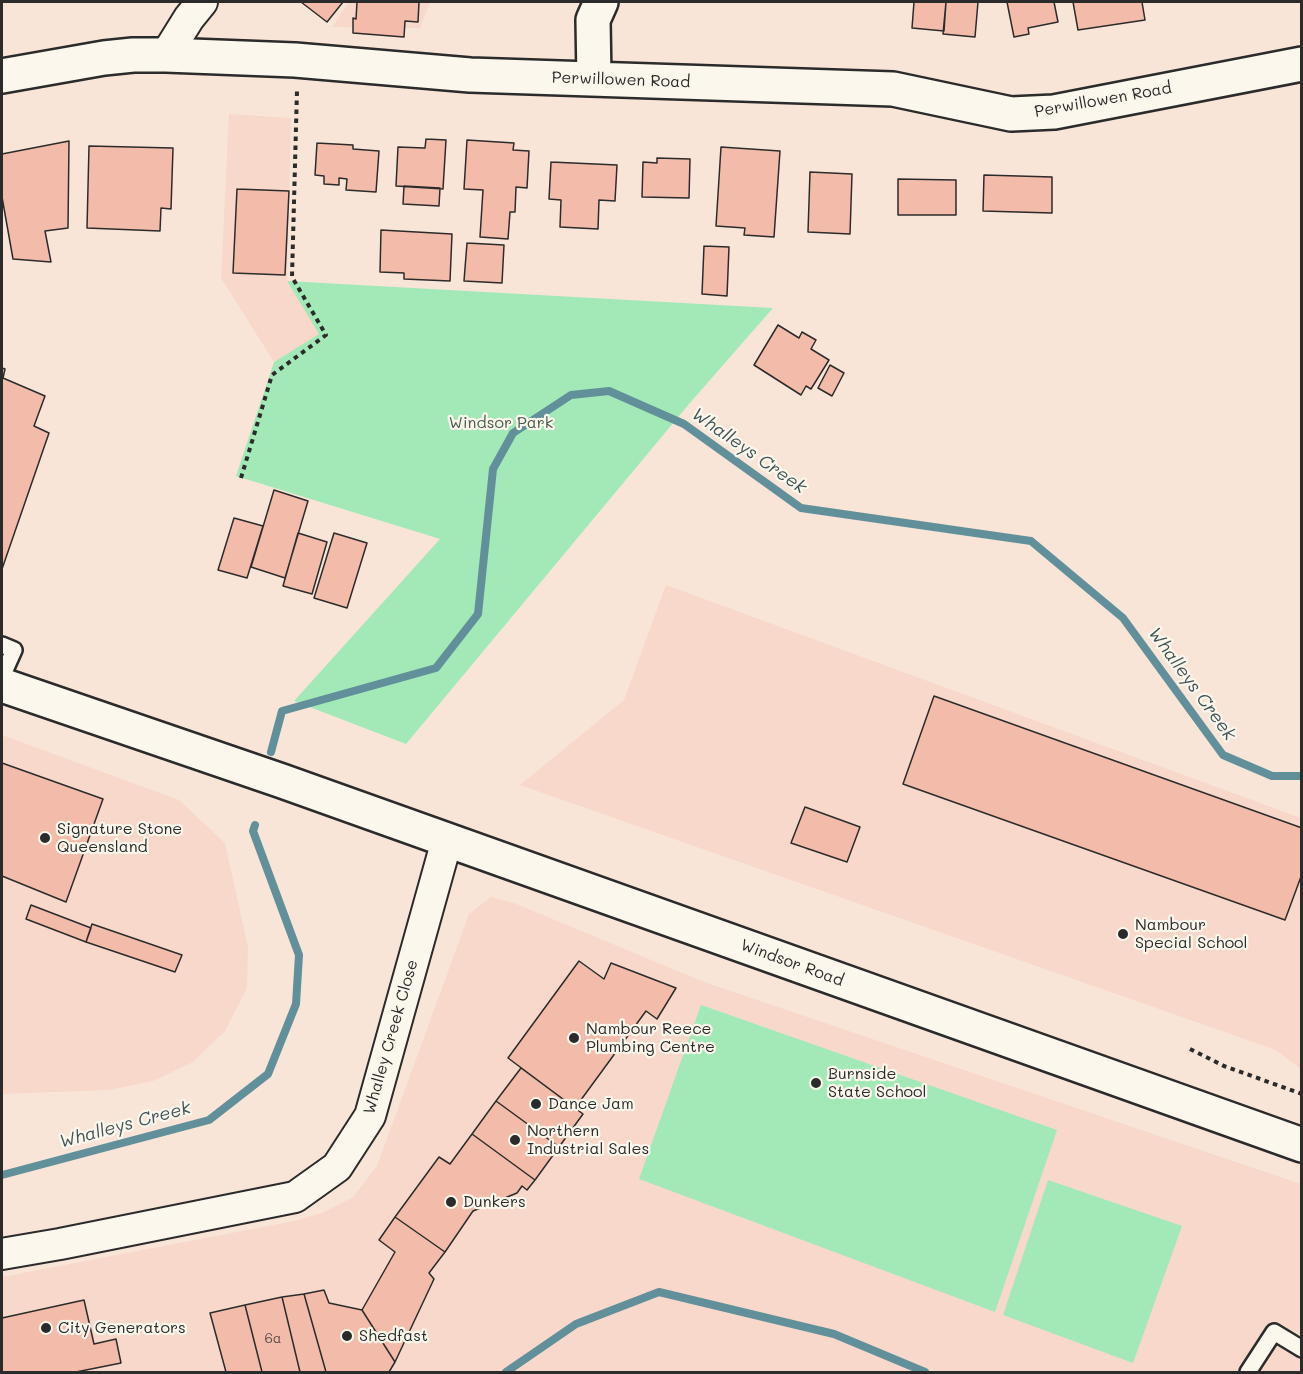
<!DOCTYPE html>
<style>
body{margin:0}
#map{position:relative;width:1303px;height:1374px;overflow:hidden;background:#f9e5d8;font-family:Mali,sans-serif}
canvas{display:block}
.frame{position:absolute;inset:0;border:3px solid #2b2b2b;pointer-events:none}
</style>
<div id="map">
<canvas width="1303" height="1374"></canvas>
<div class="frame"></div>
</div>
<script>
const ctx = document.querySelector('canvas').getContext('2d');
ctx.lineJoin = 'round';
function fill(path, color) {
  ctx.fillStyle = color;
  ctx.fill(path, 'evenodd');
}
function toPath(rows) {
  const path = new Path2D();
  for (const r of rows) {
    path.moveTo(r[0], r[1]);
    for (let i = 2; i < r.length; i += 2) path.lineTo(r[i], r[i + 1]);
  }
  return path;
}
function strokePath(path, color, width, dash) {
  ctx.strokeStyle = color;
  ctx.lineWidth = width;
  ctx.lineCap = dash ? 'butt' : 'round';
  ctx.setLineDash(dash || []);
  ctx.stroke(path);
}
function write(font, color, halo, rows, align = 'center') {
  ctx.font = font + ' Mali,sans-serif';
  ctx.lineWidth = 4.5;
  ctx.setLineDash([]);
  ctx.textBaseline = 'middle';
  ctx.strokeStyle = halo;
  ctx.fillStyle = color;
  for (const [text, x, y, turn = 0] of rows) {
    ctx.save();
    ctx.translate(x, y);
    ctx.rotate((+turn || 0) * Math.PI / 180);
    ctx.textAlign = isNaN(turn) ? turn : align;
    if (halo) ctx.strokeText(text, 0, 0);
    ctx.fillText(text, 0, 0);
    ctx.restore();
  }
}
const built = toPath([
 [349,2,430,2,420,28,332,27],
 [229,114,291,118,287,281,320,334,274,362,221,278],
 [666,585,1301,818,1301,1069,1276,1050,520,785,624,700],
 [2,735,179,800,225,843,248,947,247,988,225,1031,193,1062,153,1081,109,1090,2,1094],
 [491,897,514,903,704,982,1301,1184,1301,1372,2,1372,2,1277,294,1221,322,1213,353,1197,377,1166,469,914]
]);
const green = toPath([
 [287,281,773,308,689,404,406,744,294,701,440,539,236,476,274,362,319,334],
 [701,1005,1057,1130,995,1312,639,1179],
 [1048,1180,1182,1226,1133,1363,1003,1315]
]);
const stream = toPath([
 [271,752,282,711,436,668,478,614,493,469,513,433,571,395,609,391,684,424,801,508,1031,541,1123,618,1223,755,1272,776,1302,776],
 [2,1175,209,1120,268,1074,296,1004,299,955,253,831,255,825],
 [506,1372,576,1324,659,1292,834,1334,925,1372]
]);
const building = toPath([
 [301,2,343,2,327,22,301,2],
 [357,2,419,2,418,22,405,21,404,37,353,33,353,18,356,19,357,2],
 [914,2,946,2,944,31,912,28,914,2],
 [946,2,978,2,975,37,943,34,946,2],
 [1007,2,1054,2,1058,22,1028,28,1029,34,1014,37,1007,2],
 [1073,2,1142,2,1145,20,1078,30,1073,2],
 [426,139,446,140,443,189,396,186,398,147,425,148,426,139],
 [467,140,514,143,513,150,529,151,527,188,516,187,515,212,510,212,508,239,480,237,483,190,464,189,467,140],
 [69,141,68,228,45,231,51,262,13,259,2,197,2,154,69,141],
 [317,143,353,145,353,149,379,151,376,192,346,190,347,179,339,178,339,185,324,184,324,176,315,175,317,143],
 [89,146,173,148,171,209,161,208,160,231,87,228,89,146],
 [721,147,780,151,774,237,744,235,745,228,716,226,721,147],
 [657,158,690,159,689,198,642,197,643,162,657,163,657,158],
 [551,162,617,165,615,201,599,200,598,229,560,227,561,200,549,199,551,162],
 [810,172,852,174,850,234,808,232,810,172],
 [984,175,1052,177,1052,213,983,211,984,175],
 [898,179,956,180,956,215,898,215,898,179],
 [404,186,440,188,439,206,403,204,404,186],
 [237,189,289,191,285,275,233,273,237,189],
 [381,230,452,234,450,281,404,279,404,273,380,272,381,230],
 [467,243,504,245,502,283,464,281,467,243],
 [704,246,729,247,727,296,702,294,704,246],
 [778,325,799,338,802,332,816,340,811,349,829,360,811,389,806,386,801,395,754,365,778,325],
 [830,365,844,373,832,396,818,388,830,365],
 [2,368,5,369,3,378,45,396,34,426,49,433,2,569,2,368],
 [274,490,308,501,285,578,251,567,274,490],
 [234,518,263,526,247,578,218,570,234,518],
 [298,533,327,542,312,594,283,586,298,533],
 [334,533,367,543,347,608,314,598,334,533],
 [934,696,1302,828,1302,874,1285,920,903,784,934,696],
 [2,763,103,799,66,902,2,876,2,763],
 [805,807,860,827,847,862,791,843,805,807],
 [31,905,91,928,86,942,26,919,31,905],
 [92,924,182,955,175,972,86,942,92,924],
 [579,961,604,979,611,963,676,988,657,1019,646,1011,575,1108,508,1058,579,961],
 [521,1068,583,1114,559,1147,496,1101,521,1068],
 [496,1101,559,1147,535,1180,472,1134,496,1101],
 [472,1134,535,1180,527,1190,522,1186,517,1193,473,1211,445,1252,395,1217,439,1157,450,1164,472,1134],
 [395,1217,445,1252,429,1273,434,1279,395,1362,362,1310,395,1252,379,1240,395,1217],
 [324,1290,329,1303,362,1310,395,1362,389,1372,326,1372,304,1294,324,1290],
 [304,1294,326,1372,300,1372,282,1297,304,1294],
 [282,1297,300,1372,262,1372,245,1305,282,1297],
 [84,1300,94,1344,116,1339,121,1363,76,1372,2,1372,2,1318,84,1300],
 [245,1305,262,1372,226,1372,210,1313,245,1305]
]);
const path = toPath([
 [241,478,272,375,326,335,292,277,297,90],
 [1190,1049,1224,1066,1302,1094]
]);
const lane = toPath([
 [2,645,14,650,2,677],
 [1248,1372,1274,1332,1302,1349]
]);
const street = toPath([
 [166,55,189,18,202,2],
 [2,1254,60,1244,295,1197,337,1167,370,1116,447,840]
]);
const secondary = toPath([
 [2,76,104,58,133,55,166,55,295,60,470,75,893,89,1011,114,1054,112,1302,64],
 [594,79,593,20,601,2],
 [2,685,282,781,1302,1145]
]);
const markers = [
 [45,838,6,"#2b2b2b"],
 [1123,934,6,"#2b2b2b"],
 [574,1038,6,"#2b2b2b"],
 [816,1083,6,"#2b2b2b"],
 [536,1104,6,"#2b2b2b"],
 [515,1140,6,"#2b2b2b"],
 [451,1202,6,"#2b2b2b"],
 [46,1328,6,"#2b2b2b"],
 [347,1336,6,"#2b2b2b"]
];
const numberNames = [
 ["6a",273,1339]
];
const streetNames = [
 ["Perwillowen Road",621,80,2],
 ["Perwillowen Road",1103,100,-10],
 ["Windsor Road",792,963,20],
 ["Whalley Creek Close",391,1037,-74]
];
const parkNames = [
 ["Windsor Park",501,423]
];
const poiNames = [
 ["Signature Stone",57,829],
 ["Queensland",57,847],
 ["Nambour",1135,925],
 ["Special School",1135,943],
 ["Nambour Reece",586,1029],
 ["Plumbing Centre",586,1047],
 ["Burnside",828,1074],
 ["State School",828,1092],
 ["Dance Jam",548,1104],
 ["Northern",527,1131],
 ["Industrial Sales",527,1149],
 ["Dunkers",463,1202],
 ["City Generators",58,1328],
 ["Shedfast",359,1336]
];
const waterNames = [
 ["Whalleys Creek",749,451,35],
 ["Whalleys Creek",1192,684,54],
 ["Whalleys Creek",125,1125,-15]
];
fill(built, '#f7d8ca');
fill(green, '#a2e9b7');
strokePath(stream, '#62909a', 8);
fill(building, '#f3bba9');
strokePath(building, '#2b2b2b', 1.5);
strokePath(lane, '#2b2b2b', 20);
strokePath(street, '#2b2b2b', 34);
strokePath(secondary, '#2b2b2b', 38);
strokePath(path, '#2b2b2b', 4, [4.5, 4.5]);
strokePath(lane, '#fbf7ec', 15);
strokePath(street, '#fbf7ec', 30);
strokePath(secondary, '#fbf7ec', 33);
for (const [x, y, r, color] of markers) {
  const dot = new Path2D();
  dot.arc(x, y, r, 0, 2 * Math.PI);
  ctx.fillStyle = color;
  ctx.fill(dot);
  strokePath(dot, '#fbf7ec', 2);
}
write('14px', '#5d4f4a', null, numberNames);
write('16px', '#2b2b2b', '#fbf7ec', streetNames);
write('16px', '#495a4e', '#fbf7ec', parkNames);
write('16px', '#2b2b2b', '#fbf7ec', poiNames, 'left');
write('italic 18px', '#425559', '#fbf7ec', waterNames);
</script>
